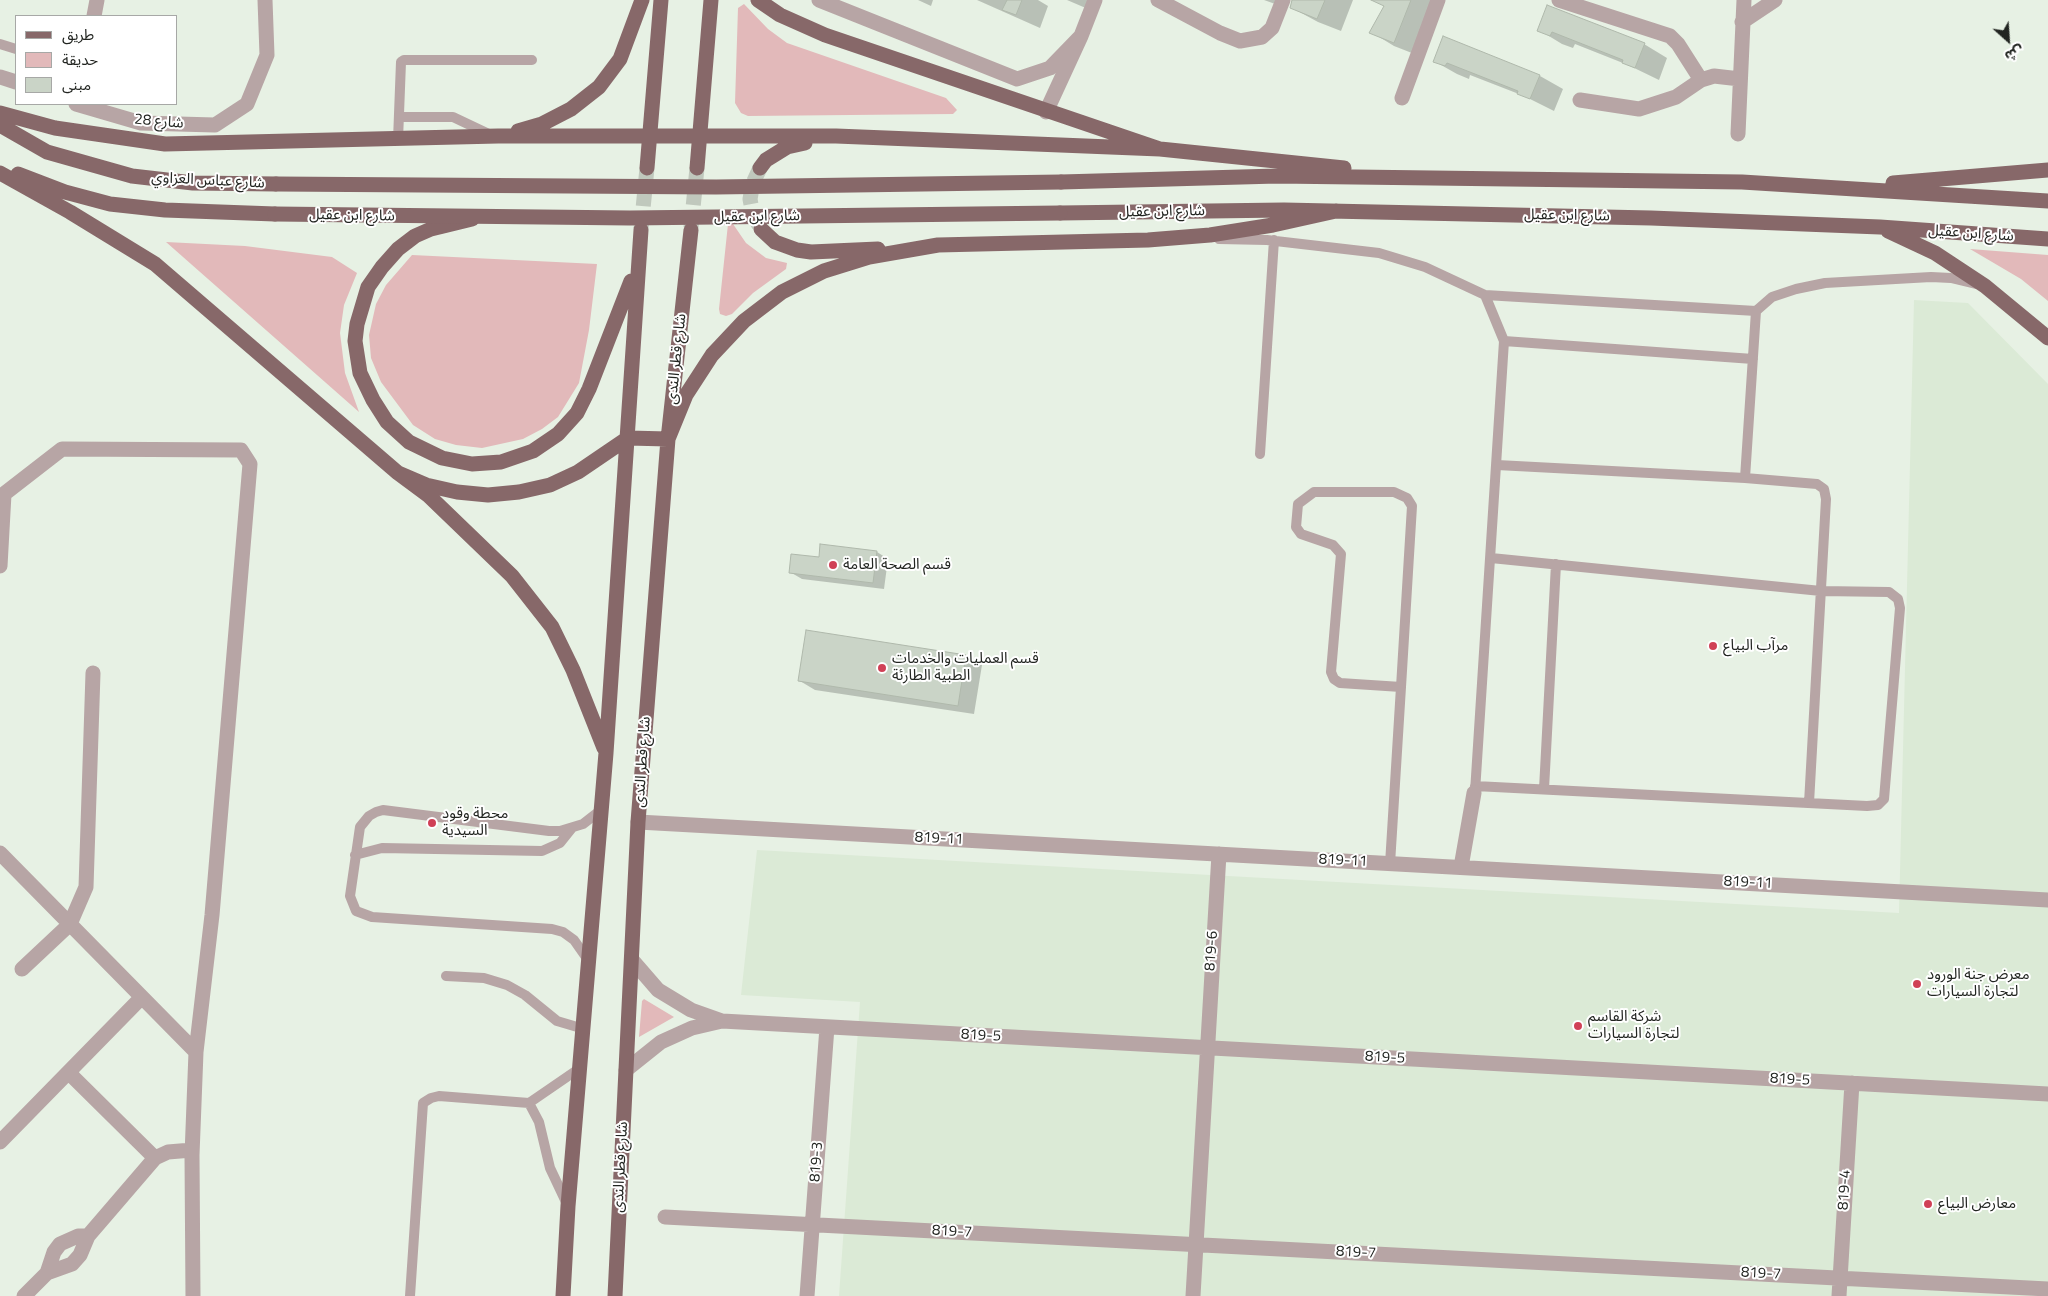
<!DOCTYPE html>
<meta charset="utf-8">
<style>
body{margin:0}
#map{position:relative;width:2048px;height:1296px;overflow:hidden;background:#e7f1e4;font-family:"Titillium Web","Noto Sans Arabic",sans-serif}
canvas{display:block}
.legend{position:absolute;left:15px;top:15px;width:162px;height:90px;box-sizing:border-box;background:#fff;border:1px solid #a7a8a6;margin:0;padding:6px 9px;list-style:none;font-size:15px;color:#222521}
.legend li{display:flex;align-items:center;gap:10px;height:25px}
.legend b{width:25px;border:1px solid #a7a8a6}
.north{position:absolute;left:1983px;top:15px;width:50px;height:50px;-webkit-text-stroke:4px #fff;paint-order:stroke;rotate:154deg;font-size:14px;font-weight:700;line-height:20px;text-align:center;color:#222521}
.north::after{content:'';display:block;margin:auto;width:18px;height:22px;background:#222521;clip-path:polygon(50% 0,100% 100%,50% 72%,0 100%)}
</style>
<div id="map">
<canvas width="2048" height="1296"></canvas>
<ul class="legend">
<li><b style="height:6px;background:#876869"></b>طريق</li>
<li><b style="height:14px;background:#e2b9ba"></b>حديقة</li>
<li><b style="height:14px;background:#cad4c7"></b>مبنى</li>
</ul>
<div class="north">ش</div>
</div>
<script>
const ctx = document.querySelector('canvas').getContext('2d');
ctx.lineJoin = 'round';
function fill(path, color) {
  ctx.fillStyle = color;
  ctx.fill(path, 'evenodd');
}
function toPath(rows) {
  const path = new Path2D();
  for (const r of rows) {
    path.moveTo(r[0], r[1]);
    for (let i = 2; i < r.length; i += 2) path.lineTo(r[i], r[i + 1]);
  }
  return path;
}
function strokePath(path, color, width, dash) {
  ctx.strokeStyle = color;
  ctx.lineWidth = width;
  ctx.lineCap = dash ? 'butt' : 'round';
  ctx.setLineDash(dash || []);
  ctx.stroke(path);
}
function write(font, color, halo, rows, align = 'center') {
  ctx.font = font + ' "Titillium Web","Noto Sans Arabic",sans-serif';
  ctx.lineWidth = 4;
  ctx.setLineDash([]);
  ctx.textBaseline = 'middle';
  ctx.strokeStyle = halo;
  ctx.fillStyle = color;
  for (const [text, x, y, turn = 0] of rows) {
    ctx.save();
    ctx.translate(x, y);
    ctx.rotate((+turn || 0) * Math.PI / 180);
    ctx.textAlign = isNaN(turn) ? turn : align;
    if (halo) ctx.strokeText(text, 0, 0);
    ctx.fillText(text, 0, 0);
    ctx.restore();
  }
}
const built = toPath([
 [1914,300,1968,303,2048,384,2048,1296,839,1296,860,1002,741,995,757,850,1899,913]
]);
const green = toPath([
 [744,4,768,29,787,43,946,98,957,110,953,114,748,116,741,113,735,103,738,8],
 [728,224,733,224,746,243,766,258,787,263,786,269,753,293,732,314,726,316,720,314,719,309],
 [166,242,245,246,332,257,357,273,344,305,340,333,345,373,359,412],
 [1970,249,2048,255,2048,301,2021,279],
 [412,255,597,264,589,330,579,383,558,417,542,429,523,439,482,448,456,445,435,439,413,425,381,382,371,358,369,335,376,304,386,285],
 [644,999,674,1017,639,1037,642,1001]
]);
const shadow = toPath([
 [918,0,933,0,931,6],
 [977,0,1038,0,1048,6,1040,28],
 [1067,0,1092,0,1088,9],
 [1264,0,1280,0,1278,5],
 [1298,0,1353,0,1341,31,1318,22,1294,9],
 [1387,0,1439,0,1417,55,1394,46,1371,32,1376,21,1378,22],
 [1539,30,1644,44,1667,58,1659,80,1628,65,1575,44,1573,48,1562,44],
 [1434,61,1540,76,1563,89,1554,111,1524,96,1470,75,1469,79,1457,74],
 [877,552,888,559,884,589,802,579,790,572,820,559],
 [807,632,966,656,982,665,974,714,815,690,800,681]
]);
const building = toPath([
 [1007,0,1022,0,1016,15,1002,10,1007,0],
 [1292,0,1325,0,1317,19,1290,8,1292,0],
 [1371,0,1411,0,1394,43,1369,33,1384,6,1371,0],
 [1547,5,1645,43,1635,68,1622,63,1623,60,1552,32,1550,36,1537,31,1547,5],
 [1443,36,1540,75,1530,99,1517,94,1518,91,1447,63,1445,66,1433,62,1443,36],
 [820,544,877,551,873,583,789,573,791,554,819,557,820,544],
 [806,630,966,655,958,706,798,681,806,630]
]);
const primaryTunnel = toPath([
 [760,168,753,183,750,199,753,215,760,227],
 [691,228,697,168],
 [641,229,647,168]
]);
const service = toPath([
 [0,44,16,49],
 [399,117,453,117,491,135],
 [398,140,401,62,404,60,532,60],
 [1219,239,1267,240,1379,253,1425,267,1485,295,1756,311,1772,297,1796,289,1825,283,1931,277,1951,278,1976,284],
 [1756,311,1745,478,1817,484,1824,489,1826,499,1809,803],
 [1504,341,1753,359],
 [1260,454,1274,240],
 [1497,465,1745,478],
 [1475,786,1867,806,1878,805,1884,799,1900,608,1898,599,1889,592,1821,591,1491,558],
 [1544,789,1556,564],
 [1475,792,1504,341,1485,295],
 [355,855,382,848,542,851,560,843,572,828],
 [1390,864,1401,687,1412,506,1407,498,1394,492,1314,492,1298,504,1296,527,1301,534,1333,545,1341,554,1331,672,1334,679,1340,683,1401,687],
 [588,960,574,940,563,932,552,929,372,917,356,911,350,896,360,827,369,816,376,812,383,810,549,831,560,831,583,824,601,810],
 [446,976,484,978,507,985,525,995,557,1021,584,1029],
 [529,1103,539,1122,550,1168,567,1204],
 [410,1296,423,1103,431,1098,439,1096,529,1103,580,1068]
]);
const minor = toPath([
 [819,0,1017,79,1050,68,1081,36],
 [1158,0,1220,33,1240,41,1262,37,1272,28,1283,0],
 [1559,0,1670,36,1678,44,1701,80],
 [94,16,97,0],
 [1742,22,1775,0],
 [0,77,16,82],
 [1402,98,1438,0],
 [1580,100,1639,109,1676,97,1701,80,1714,76,1740,79],
 [76,104,141,123,215,125,247,104,267,55,265,0],
 [1046,112,1081,36,1095,0],
 [1738,134,1744,0],
 [0,566,4,494,62,449,241,450,250,464,212,915,196,1052,192,1155,193,1296],
 [638,822,2048,900],
 [0,853,196,1052],
 [1461,867,1474,793],
 [632,960,658,990,691,1010,722,1021],
 [22,969,70,924,86,887,93,673],
 [626,1070,661,1042,692,1028,722,1021,2048,1094],
 [69,1073,155,1158],
 [0,1142,142,997],
 [665,1217,2048,1289],
 [47,1273,72,1264,80,1255,88,1236,155,1158,168,1152,192,1150],
 [24,1296,47,1273,54,1252,60,1244,78,1236,88,1236],
 [807,1296,827,1027],
 [1193,1296,1219,854],
 [1839,1296,1852,1083]
]);
const primary = toPath([
 [758,0,780,15,825,35,1160,149,1344,168],
 [0,113,55,128,165,144,498,136,836,136,1160,149],
 [0,125,47,152,132,176,193,183,276,184],
 [518,131,542,124,571,109,599,87,620,59,642,0],
 [647,168,661,0],
 [697,168,711,0],
 [760,168,766,160,787,147,805,143],
 [0,173,70,212,155,264,398,473,429,496,512,576,552,627,573,670,604,748],
 [18,174,65,192,110,204,165,210,275,214],
 [1061,182,1277,176,1742,182,2048,201],
 [1893,183,2048,170],
 [1060,213,1284,210,1651,218,1880,227,2048,239],
 [472,219,431,229,415,236,398,249,382,267,368,287,357,324,355,341,360,373,373,400,387,422,409,442,442,458,472,464,501,462,533,451,558,434,577,413,589,389,631,281],
 [761,229,775,242,797,250,811,252,878,249],
 [1888,231,1935,253,1985,286,2048,338],
 [398,473,426,485,457,492,488,495,519,492,550,485,578,472,628,438,668,439,686,395,712,355,744,321,782,292,824,271,869,257,938,245,1148,240,1210,235,1273,225,1336,211],
 [563,1296,568,1206,606,753,641,230],
 [615,1296,638,822,668,439,691,230]
]);
const primaryBridge = toPath([
 [276,184,716,187,1061,182],
 [275,214,630,218,1060,213]
]);
const markers = [
 [833,565,5,"#d04056"],
 [1713,646,5,"#d04056"],
 [882,668,5,"#d04056"],
 [432,823,5,"#d04056"],
 [1917,984,5,"#d04056"],
 [1578,1026,5,"#d04056"],
 [1928,1204,5,"#d04056"]
];
const streetNames = [
 ["شارع 28",159,122,5],
 ["شارع عباس العزاوي",208,181,3],
 ["شارع ابن عقيل",1162,212,-1],
 ["شارع ابن عقيل",352,216,1],
 ["شارع ابن عقيل",1567,216,1],
 ["شارع ابن عقيل",757,217,-1],
 ["شارع ابن عقيل",1971,234,4],
 ["شارع قطر الندى",677,359,-84],
 ["شارع قطر الندى",643,762,-86],
 ["819-11",939,839,3],
 ["819-11",1343,861,3],
 ["819-11",1748,883,3],
 ["819-6",1212,951,-86],
 ["819-5",981,1036,3],
 ["819-5",1385,1058,3],
 ["819-5",1790,1080,3],
 ["819-3",817,1162,-86],
 ["شارع قطر الندى",621,1167,-87],
 ["819-4",1845,1190,-87],
 ["819-7",952,1232,3],
 ["819-7",1356,1253,3],
 ["819-7",1761,1274,3]
];
const poiNames = [
 ["قسم الصحة العامة",843,565],
 ["مرآب البياع",1723,646],
 ["قسم العمليات والخدمات",892,659],
 ["الطبية الطارئة",892,676],
 ["محطة وقود",442,814],
 ["السيدية",442,831],
 ["معرض جنة الورود",1927,975],
 ["لتجارة السيارات",1927,992],
 ["شركة القاسم",1588,1017],
 ["لتجارة السيارات",1588,1034],
 ["معارض البياع",1938,1204]
];
fill(built, '#dbead6');
fill(green, '#e2b9ba');
fill(shadow, '#0003');
fill(building, '#cad4c7');
strokePath(building, '#afb8ab', 1);
strokePath(primaryTunnel, '#c0c8bd', 15, [15, 8]);
strokePath(service, '#b7a5a5', 10);
strokePath(minor, '#b7a5a5', 15);
strokePath(primary, '#876869', 15);
strokePath(primaryBridge, '#876869', 15);
for (const [x, y, r, color] of markers) {
  const dot = new Path2D();
  dot.arc(x, y, r, 0, 2 * Math.PI);
  ctx.fillStyle = color;
  ctx.fill(dot);
  strokePath(dot, '#fff', 2);
}
write('15px', '#222521', '#fff', streetNames);
write('15px', '#222521', '#fff', poiNames, 'left');
</script>
